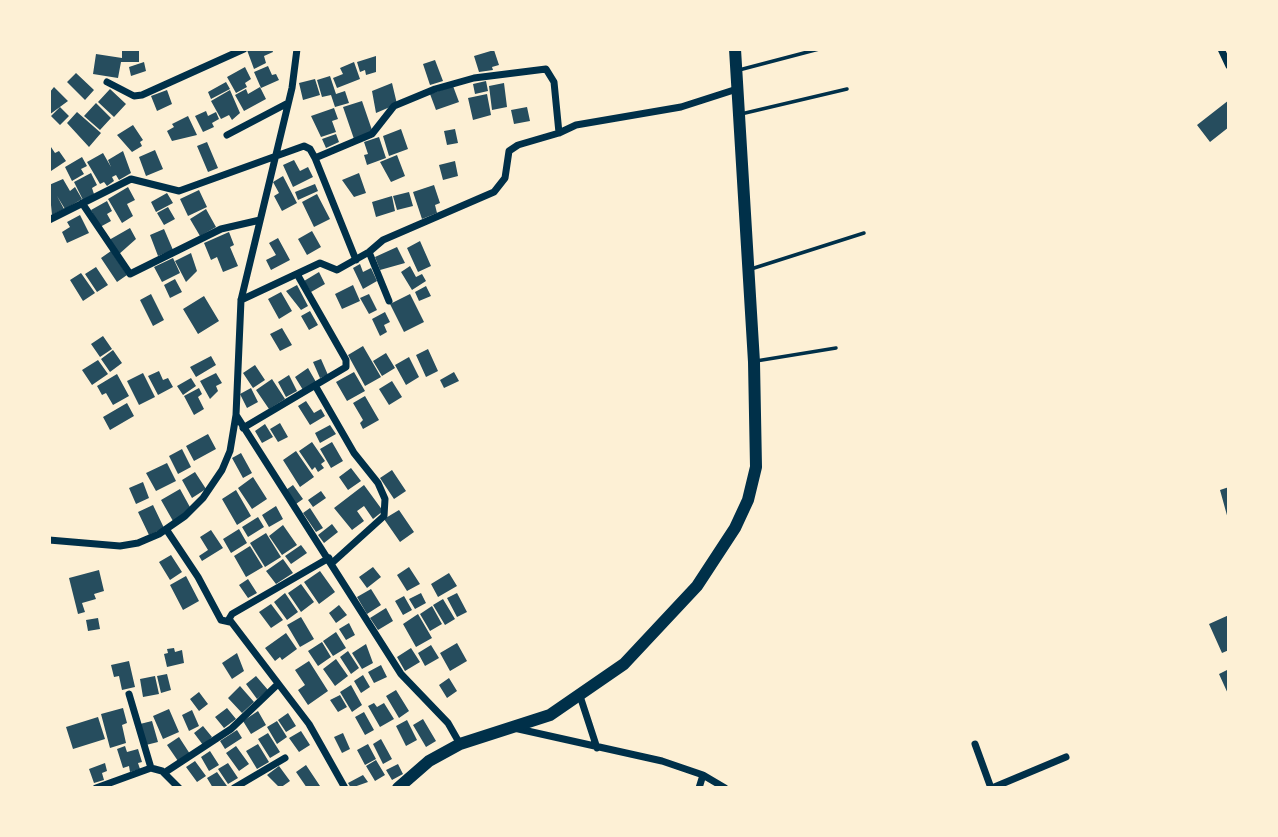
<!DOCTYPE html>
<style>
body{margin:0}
#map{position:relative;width:1278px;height:837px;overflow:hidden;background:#fdf0d5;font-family:"Asap Condensed",sans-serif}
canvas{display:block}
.frame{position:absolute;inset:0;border:51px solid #fdf0d5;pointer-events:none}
</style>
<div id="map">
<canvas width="1278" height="837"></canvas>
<div class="frame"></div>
</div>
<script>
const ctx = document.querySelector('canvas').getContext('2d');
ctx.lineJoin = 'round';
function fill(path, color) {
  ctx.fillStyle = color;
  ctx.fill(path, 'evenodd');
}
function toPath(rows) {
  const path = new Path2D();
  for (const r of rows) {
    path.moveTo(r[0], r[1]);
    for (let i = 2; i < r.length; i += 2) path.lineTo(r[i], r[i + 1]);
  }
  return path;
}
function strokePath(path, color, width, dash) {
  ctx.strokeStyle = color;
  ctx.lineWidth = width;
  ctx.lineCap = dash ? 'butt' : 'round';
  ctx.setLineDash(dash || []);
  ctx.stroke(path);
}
const building = toPath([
 [272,49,273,52,264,56,266,63,254,69,247,50],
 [494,50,499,65,492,67,493,70,479,72,474,56],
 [122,51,139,51,139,62,121,62,118,78,93,74,96,54,122,58],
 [376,56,376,72,366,75,365,70,360,72,357,62],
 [435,60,443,81,430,85,423,64],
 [144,62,146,71,131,76,129,67],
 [354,62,360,79,337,88,333,78,343,74,340,68],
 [268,66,272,75,276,74,279,80,261,88,254,72],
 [245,67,251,79,245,83,247,87,236,93,227,77],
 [76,73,94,90,85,100,67,82],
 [330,76,336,94,345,91,349,103,335,107,331,95,322,97,317,80],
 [315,79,320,95,303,100,299,83],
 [486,81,488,91,475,94,473,84],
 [226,82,230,89,211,99,208,92],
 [392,83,397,104,376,113,372,91],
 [504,83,507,107,492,110,489,86],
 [453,86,459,102,436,110,430,94],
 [54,87,68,101,49,115,49,93],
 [260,87,266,99,244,111,235,95,246,89,248,94],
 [110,89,126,104,114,117,98,102],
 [167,90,172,104,157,111,151,96],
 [230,90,240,113,232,120,229,115,221,119,211,101],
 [487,94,491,115,473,120,468,98],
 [1229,100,1229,127,1210,142,1197,125],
 [362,101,373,133,354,139,343,107],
 [96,103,111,118,100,130,84,116],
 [60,107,69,116,60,125,51,116],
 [527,107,530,121,514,124,511,110],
 [334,108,338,119,332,121,336,132,321,137,311,116],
 [206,111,208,116,216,112,219,119,212,123,214,127,203,132,195,116],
 [77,112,101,133,89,147,67,123],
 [188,116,197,135,172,141,167,131,174,127,172,124],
 [133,125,143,140,140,142,142,146,132,152,117,135],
 [401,129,408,149,389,156,383,136],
 [455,129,458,143,447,145,444,131],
 [336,134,339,142,326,148,322,139],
 [379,137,386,158,367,165,364,155,368,154,364,142],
 [207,142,218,168,208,172,197,146],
 [49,144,55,153,59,151,66,161,51,171],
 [155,150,163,169,146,176,139,157],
 [123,151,131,173,119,180,116,175,112,177,114,181,107,186,104,182,100,184,87,162,103,153,111,167,108,160],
 [397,155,405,176,391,182,380,162],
 [82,157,87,166,81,169,84,174,72,181,65,167],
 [294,160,300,171,308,167,313,177,293,187,283,165],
 [455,161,458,176,443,180,439,165],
 [91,173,97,185,92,188,94,194,83,200,74,182],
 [359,173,366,193,354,197,342,180],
 [283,176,297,203,282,211,274,196,279,193,273,182],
 [63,179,70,191,75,187,82,199,65,209,57,196,64,209,52,215,49,185],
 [315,184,318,191,298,200,295,192],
 [434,185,440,203,435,205,437,213,422,219,413,192],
 [128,187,135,200,127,204,133,216,122,223,108,199],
 [199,190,207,207,188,216,180,199],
 [409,192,413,206,397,210,393,196],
 [167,193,173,203,156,212,151,202],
 [317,194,330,219,314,227,302,202],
 [392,196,395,211,376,217,372,202],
 [107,201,112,211,107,214,111,221,100,227,91,210],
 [168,207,175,219,164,225,157,213],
 [206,209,216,227,200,236,190,219],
 [80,215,89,233,67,243,62,232,70,227,67,222],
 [130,228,136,239,118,255,109,240],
 [164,229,173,250,158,256,150,235],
 [312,231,321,247,307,255,298,239],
 [229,232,234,245,230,247,238,266,223,272,217,257,211,260,204,243],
 [278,238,290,260,271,270,266,260,276,255,269,243],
 [420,241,431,266,418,272,407,248],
 [397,247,405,263,380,270,375,257],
 [111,251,127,275,117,282,101,258],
 [191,253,197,271,186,282,175,261],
 [173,258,180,273,162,282,154,267],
 [360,264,363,272,371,268,377,281,363,289,353,268],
 [410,266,416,277,422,274,426,281,412,290,401,272],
 [96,267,108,285,97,292,85,274],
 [319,272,325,284,311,292,304,281],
 [81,273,95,293,83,301,70,280],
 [175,279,182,292,170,298,164,285],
 [297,285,308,306,301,310,286,291],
 [353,285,360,301,342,309,335,294],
 [426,286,431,296,419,301,415,292],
 [281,292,292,311,279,319,268,299],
 [151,294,164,320,153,326,140,300],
 [369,294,377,310,369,314,360,298],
 [410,294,424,322,404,332,390,304],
 [204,296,219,321,198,334,183,309],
 [310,311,318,325,309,330,301,316],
 [385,312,390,322,384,325,387,332,380,336,372,319],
 [282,328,292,345,280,351,270,334],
 [103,336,112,349,100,357,91,344],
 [363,346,381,377,365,386,348,355],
 [428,349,438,371,426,377,416,355],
 [113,350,122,363,110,372,101,359],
 [386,353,395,368,382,376,373,361],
 [211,356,216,365,196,377,190,367],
 [409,357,419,377,406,385,395,365],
 [321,359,328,375,320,378,313,362],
 [98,360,108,374,92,385,82,370],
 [255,365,265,380,253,388,243,373],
 [308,368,316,382,303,390,295,377],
 [159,371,163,380,168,378,173,387,158,395,148,376],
 [354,372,365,391,347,401,336,382],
 [454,372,459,381,444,388,440,380],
 [143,373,155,397,139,405,127,381],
 [216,373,222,383,216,386,218,391,210,399,200,381],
 [117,374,129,396,113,405,106,393,102,395,97,386],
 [289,375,297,391,286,397,278,382],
 [191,378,196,386,183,395,177,386],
 [272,379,285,399,269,409,256,390],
 [392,381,402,397,389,405,379,389],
 [199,388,202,394,198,397,204,409,194,415,184,396],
 [251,388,258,402,247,408,240,394],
 [365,396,379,420,363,429,360,423,363,420,353,403],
 [306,401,314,413,321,409,325,416,310,425,298,406],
 [127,403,134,416,110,430,103,417],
 [280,423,288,437,278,442,270,429],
 [265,424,273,437,262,443,255,431],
 [330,425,336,434,320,443,315,433],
 [208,434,216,449,194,461,186,446],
 [312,442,325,461,321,464,324,468,318,472,315,467,312,470,299,451],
 [332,442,343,461,331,468,320,449],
 [182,449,191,467,178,474,169,456],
 [296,451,314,477,300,487,283,460],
 [241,453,252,473,243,478,232,458],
 [167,463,176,481,156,491,146,473],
 [351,468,361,481,348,490,339,477],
 [392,470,406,491,394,499,380,478],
 [195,472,206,489,192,498,182,480],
 [253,477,267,499,252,509,238,488],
 [143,482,149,498,136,504,129,488],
 [293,485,303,499,296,504,286,490],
 [364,485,383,511,373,519,364,506,357,511,364,521,352,530,334,508],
 [1229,487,1229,519,1228,519,1220,490],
 [180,489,191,509,173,521,161,500],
 [236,490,251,516,237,525,222,499],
 [321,491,326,498,313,507,308,500],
 [153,505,164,528,149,535,138,512],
 [276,506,283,519,269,527,262,515],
 [310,508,323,528,316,532,303,513],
 [399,510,414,532,400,542,384,519],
 [258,517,264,527,248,537,242,527],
 [332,524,338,532,324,543,318,535],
 [283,525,297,545,282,555,269,536],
 [239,529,247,543,231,553,223,539],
 [211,530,223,548,202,561,199,556,208,550,200,537],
 [266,533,281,557,265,567,250,543],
 [301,545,307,553,291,564,285,556],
 [250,546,263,567,246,577,234,556],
 [171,555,182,572,170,580,159,562],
 [283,559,293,573,276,584,266,571],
 [373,567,381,577,367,588,359,577],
 [409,567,420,584,407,591,397,575],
 [99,570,104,591,94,594,96,599,82,603,85,612,78,614,69,578],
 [320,571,335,592,319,604,304,582],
 [449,573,457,586,438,597,431,584],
 [186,576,199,601,183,610,170,585],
 [248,579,257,593,248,598,239,585],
 [301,584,314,602,301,612,288,593],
 [371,589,381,605,367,614,357,597],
 [285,593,298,612,287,620,274,602],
 [421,593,426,603,415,609,409,599],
 [457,593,467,612,457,617,447,598],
 [404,596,412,610,403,615,395,601],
 [443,599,455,619,445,625,433,605],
 [271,604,283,620,271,628,259,612],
 [339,605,347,615,336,623,329,613],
 [432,606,442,624,430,631,420,614],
 [386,608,393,621,378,630,370,618],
 [418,614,432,638,416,647,403,624],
 [1229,615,1229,650,1222,653,1209,624],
 [301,617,314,639,300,647,287,625],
 [98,618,100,629,88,631,86,620],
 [349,623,355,635,346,640,339,629],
 [336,632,346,648,333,656,323,641],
 [286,633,297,649,282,660,280,657,275,661,265,648],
 [322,642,331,657,318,666,308,651],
 [457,643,467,661,450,671,440,653],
 [366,644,373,663,362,669,352,653],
 [431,645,439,658,425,666,418,653],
 [174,648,175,652,182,650,184,663,167,667,164,654,168,653,167,649],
 [411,648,420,662,405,671,397,657],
 [348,651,359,668,351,674,340,657],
 [237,653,244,671,232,679,222,663],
 [336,659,348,676,335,686,323,669],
 [129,661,135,687,122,690,119,676,114,677,111,665],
 [309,661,328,691,308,705,298,690,305,685,295,670],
 [381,665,387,677,374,683,368,672],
 [1229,669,1229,696,1219,674],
 [167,674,171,690,161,693,157,676],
 [363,675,370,687,361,693,354,681],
 [155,676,159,694,143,697,140,679],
 [256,676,268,690,257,699,246,684],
 [449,678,457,691,447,698,439,685],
 [351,685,362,705,352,712,340,692],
 [240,686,254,702,242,713,228,698],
 [396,690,409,711,399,718,386,696],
 [199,692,208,704,199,711,190,699],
 [340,695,347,707,338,712,330,700],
 [374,703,377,707,384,703,394,719,380,727,368,706],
 [123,708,127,723,122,725,126,743,110,748,101,714],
 [227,708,236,719,224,728,215,717],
 [169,709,179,732,163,739,153,716],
 [192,710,199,726,189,731,182,715],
 [258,711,266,725,251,734,243,721],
 [364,712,374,730,365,735,355,717],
 [288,713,296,726,286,732,278,720],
 [98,717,105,739,73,749,66,727],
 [423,719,436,741,426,747,413,725],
 [407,720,417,740,406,746,396,726],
 [152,721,158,742,146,745,140,724],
 [277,721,287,737,277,744,267,727],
 [203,726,212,737,203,745,194,733],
 [237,730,242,738,225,749,220,741],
 [301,731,310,745,299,752,289,738],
 [268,733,280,752,270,758,258,739],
 [343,733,350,749,342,753,334,737],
 [179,737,190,754,178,761,167,745],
 [381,739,392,759,383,764,373,744],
 [258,744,269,762,257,769,246,751],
 [368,744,376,759,365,765,357,750],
 [125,746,127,752,138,749,142,762,138,763,140,769,130,772,129,766,123,768,117,749],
 [236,746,249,764,239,771,226,753],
 [210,751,219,765,209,771,201,757],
 [376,760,385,775,375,781,366,766],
 [195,761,206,776,197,782,186,767],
 [105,763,107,771,102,773,104,780,94,783,89,769],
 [228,763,238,778,228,784,218,769],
 [398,764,403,774,392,780,386,770],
 [306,765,320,786,317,788,307,788,296,772],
 [279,766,290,781,280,788,267,775],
 [217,772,227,786,224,788,213,788,207,778],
 [363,775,368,782,351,788,348,783]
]);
const service = toPath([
 [739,70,819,49],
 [741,114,847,89],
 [751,269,864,233],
 [756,361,836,348]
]);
const minor = toPath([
 [297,49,292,88,241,300,236,415,401,674,448,723,460,744],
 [1221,49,1229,66],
 [107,82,134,96,142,95,244,49],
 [227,135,288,103],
 [315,158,372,134,394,106,435,89,474,78,546,69,554,82,559,133],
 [82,203,130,274,221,229,260,220],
 [49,220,131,179,179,191,304,146,310,149,315,158,356,260],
 [369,252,389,301],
 [241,300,320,263,337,270,369,252,383,240,494,192,505,178,509,151,518,145,559,133,576,125,681,107,737,89],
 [316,387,354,453,378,483,385,499,384,516,332,563],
 [243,428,346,367,346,360,297,274],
 [166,529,198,577,221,620,230,622],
 [49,540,120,546,138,543,159,534,185,516,203,498,222,470,230,451,236,415],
 [329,558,232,614,229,619,309,724,345,788],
 [129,694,151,768],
 [580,696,597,748],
 [514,728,662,761,703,775,725,788],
 [975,744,991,788],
 [164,773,231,729,278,684],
 [96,788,151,768,162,771,179,788],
 [234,788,285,758],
 [699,788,703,775],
 [992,788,1066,757]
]);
const primary = toPath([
 [398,788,429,761,460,744,550,715,624,664,697,586,735,528,748,500,756,467,754,362,735,49]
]);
fill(building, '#264d5e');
strokePath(service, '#003049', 3.5);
strokePath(minor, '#003049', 7);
strokePath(primary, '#003049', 12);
</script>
